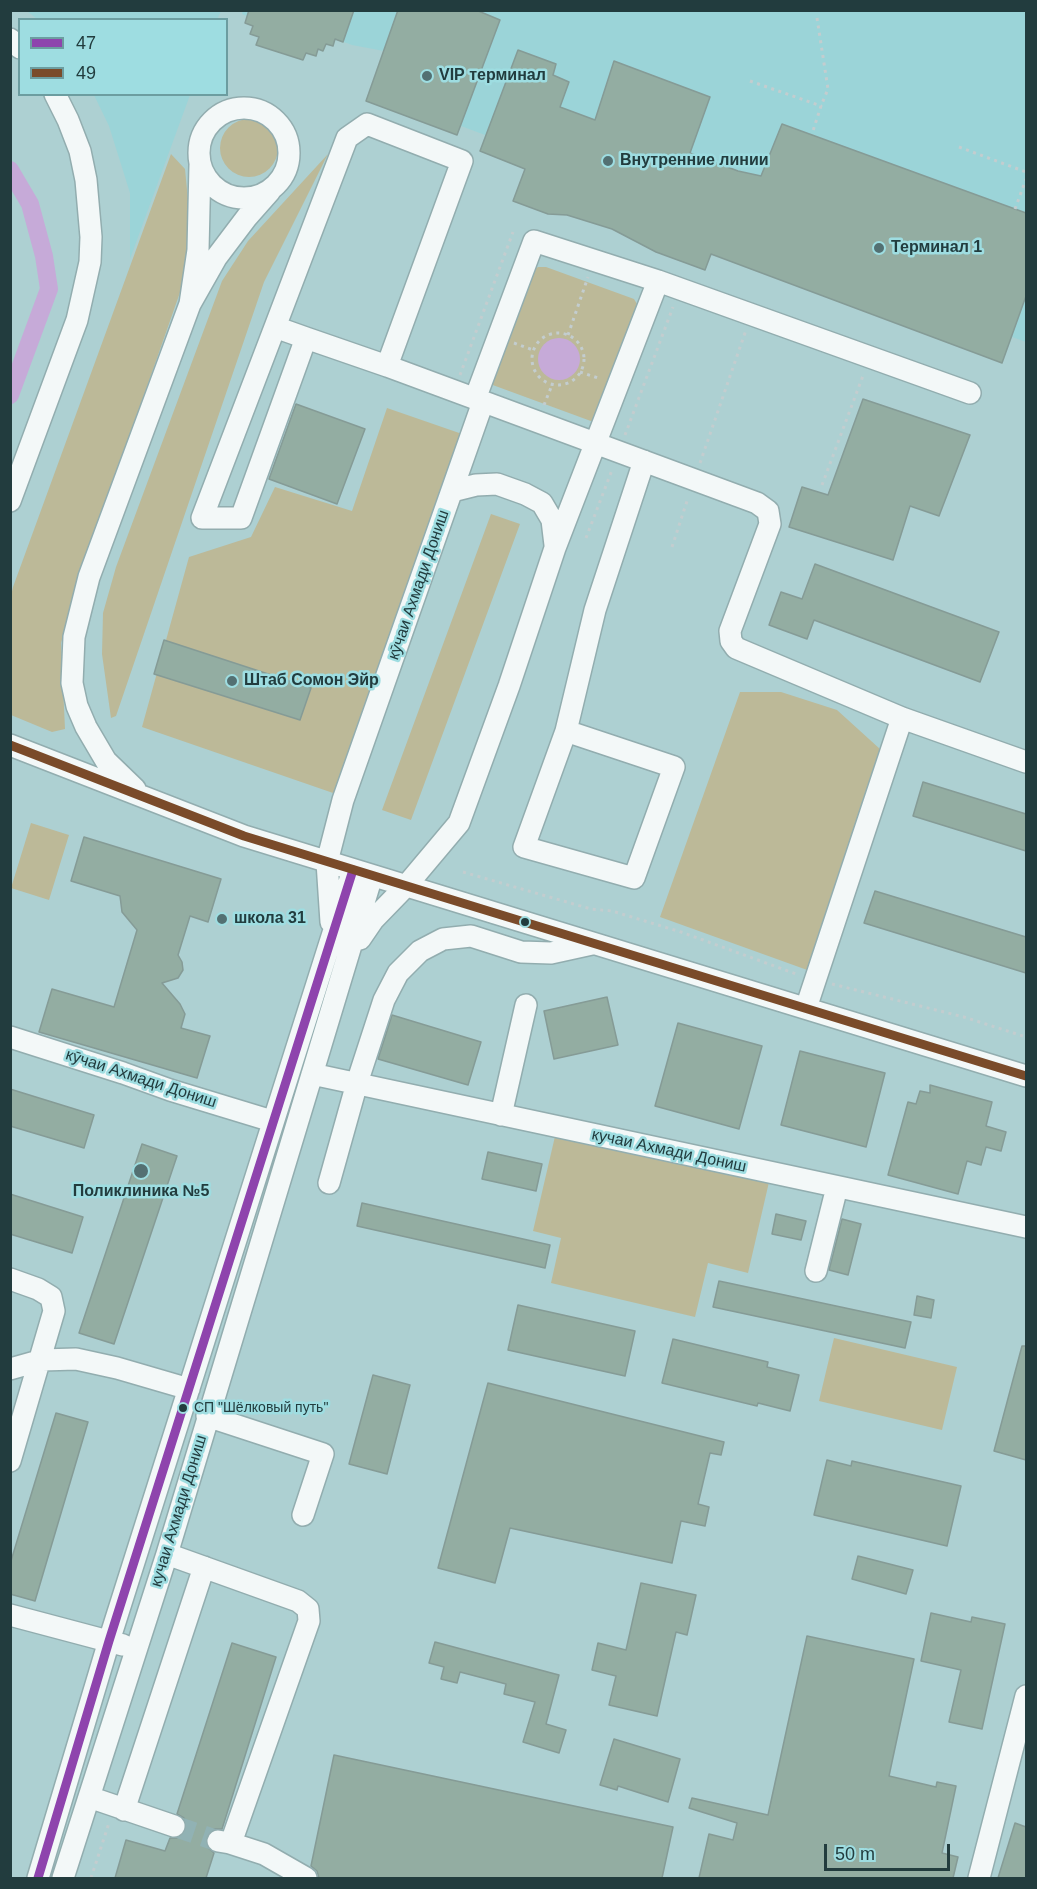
<!DOCTYPE html>
<meta charset="utf-8">
<style>
body{margin:0}
#map{position:relative;width:1037px;height:1889px;overflow:hidden;background:#add0d2;font-family:Arial,sans-serif}
canvas{display:block}
.frame{position:absolute;inset:0;border:12px solid #223c3e;pointer-events:none}
.legend{position:absolute;left:18px;top:18px;width:210px;height:78px;box-sizing:border-box;background:#9edde1;border:2px solid #6c9da0;margin:0;padding:8px 10px;list-style:none;font-size:18px;color:#223c3e}
.legend li{display:flex;align-items:center;gap:12px;height:30px}
.legend b{width:30px;border:2px solid #6c9da0}
.scale{position:absolute;left:824px;top:1844px;width:126px;height:27px;box-sizing:border-box;border:3px solid #223c3e;border-top:0;padding-left:8px;font-size:18px;line-height:21px;white-space:nowrap;color:#223c3e;-webkit-text-stroke:4px #9edde1;paint-order:stroke}
</style>
<div id="map">
<canvas width="1037" height="1889"></canvas>
<div class="frame"></div>
<ul class="legend">
<li><b style="height:8px;background:#8e44ad"></b>47</li>
<li><b style="height:8px;background:#7a4b2a"></b>49</li>
</ul>
<div class="scale">50 m</div>
</div>
<script>
const ctx = document.querySelector('canvas').getContext('2d');
ctx.lineJoin = 'round';
function fill(path, color) {
  ctx.fillStyle = color;
  ctx.fill(path, 'evenodd');
}
function toPath(rows) {
  const path = new Path2D();
  for (const r of rows) {
    if (r.length === 3) {
      path.moveTo(r[0] + r[2], r[1]);
      path.arc(r[0], r[1], r[2], 0, 2 * Math.PI);
      continue;
    }
    path.moveTo(r[0], r[1]);
    for (let i = 2; i < r.length; i += 2) path.lineTo(r[i], r[i + 1]);
  }
  return path;
}
function strokePath(path, color, width, dash) {
  ctx.strokeStyle = color;
  ctx.lineWidth = width;
  ctx.lineCap = dash ? 'butt' : 'round';
  ctx.setLineDash(dash || []);
  ctx.stroke(path);
}
function write(font, color, halo, rows, align = 'center') {
  ctx.font = font + ' Arial,sans-serif';
  ctx.lineWidth = 5;
  ctx.setLineDash([]);
  ctx.textBaseline = 'middle';
  ctx.strokeStyle = halo;
  ctx.fillStyle = color;
  for (const [text, x, y, turn = 0] of rows) {
    ctx.save();
    ctx.translate(x, y);
    ctx.rotate((+turn || 0) * Math.PI / 180);
    ctx.textAlign = isNaN(turn) ? turn : align;
    if (halo) ctx.strokeText(text, 0, 0);
    ctx.fillText(text, 0, 0);
    ctx.restore();
  }
}
const built = toPath([
 [243,10,1026,11,1026,342,1012,337,1002,363,727,260,719,230,705,270,656,252,612,229,568,215,548,214,513,201,525,169,480,151,485,135,461,126,457,135,366,101,384,51,352,45,336,39,333,46,326,44,323,51,318,49,316,56,306,53,303,60,256,45,259,37,250,34,253,26,245,23,247,16,242,14],
 [27,11,221,11,217,20,37,19],
 [94,95,190,95,130,259,130,193,109,126]
]);
const green = toPath([
 [249,148,29],
 [171,154,185,169,191,231,184,281,80,578,61,643,65,729,52,732,11,715,10,600,13,587],
 [328,154,264,282,116,716,111,718,102,654,103,613,116,567,222,281,248,241],
 [538,267,546,267,634,299,637,304,639,307,599,424,490,384,531,272],
 [387,408,465,435,336,794,142,727,189,557,251,537,275,487,352,511],
 [491,514,520,524,411,820,382,810],
 [740,692,781,692,837,710,880,749,810,971,660,917],
 [31,823,69,835,49,900,11,888],
 [556,1132,769,1182,748,1273,708,1263,695,1317,551,1283,561,1238,533,1231],
 [834,1338,957,1367,942,1430,819,1401]
]);
const water = toPath([
 [559,359,21]
]);
const canal = toPath([
 [10,170,30,204,44,256,49,289,10,395]
]);
const building = toPath([
 [249,10,354,10,343,42,335,39,333,46,326,44,323,51,318,49,316,56,306,53,303,60,256,45,259,37,250,34,253,26,245,23,249,10],
 [398,10,476,10,500,20,457,135,366,101,398,10],
 [518,50,556,64,553,75,569,82,560,107,595,120,614,61,710,97,690,153,738,171,761,176,782,124,1026,213,1026,296,1002,363,711,254,705,270,656,252,612,229,567,215,548,214,513,201,525,169,480,151,518,50],
 [863,399,970,435,939,516,910,506,893,560,789,527,802,487,828,495,863,399],
 [296,404,365,429,337,504,269,479,296,404],
 [815,564,999,632,980,682,814,620,807,639,769,625,781,592,802,599,815,564],
 [164,640,311,688,300,720,154,674,164,640],
 [923,782,1026,814,1026,851,913,816,923,782],
 [84,837,221,879,208,922,190,916,178,955,182,962,183,970,178,978,162,983,180,1004,185,1014,181,1028,210,1036,197,1078,39,1032,52,989,114,1007,137,930,122,912,120,896,71,881,84,837],
 [875,891,1026,937,1026,973,864,923,875,891],
 [607,997,618,1045,554,1059,544,1011,607,997],
 [392,1015,481,1042,468,1085,378,1059,392,1015],
 [678,1023,762,1046,739,1129,655,1106,678,1023],
 [800,1051,885,1073,866,1147,781,1125,800,1051],
 [930,1085,992,1102,986,1126,1006,1132,1001,1151,986,1147,981,1165,967,1161,958,1194,888,1175,908,1102,916,1104,920,1091,930,1093,930,1085],
 [10,1089,94,1115,84,1148,10,1126,10,1089],
 [142,1144,177,1156,114,1344,79,1333,142,1144],
 [488,1152,542,1164,536,1191,482,1179,488,1152],
 [10,1194,83,1217,72,1253,10,1234,10,1194],
 [362,1203,550,1245,545,1268,357,1226,362,1203],
 [776,1214,806,1221,801,1240,772,1234,776,1214],
 [842,1219,861,1224,848,1275,829,1270,842,1219],
 [719,1281,911,1322,905,1348,713,1307,719,1281],
 [917,1296,934,1300,931,1318,914,1315,917,1296],
 [518,1305,635,1331,625,1376,508,1350,518,1305],
 [673,1339,768,1362,767,1367,799,1375,790,1411,758,1403,757,1406,662,1383,673,1339],
 [1022,1346,1026,1346,1026,1460,994,1451,1022,1346],
 [373,1375,410,1385,387,1474,349,1464,373,1375],
 [488,1383,724,1442,721,1455,710,1453,698,1504,709,1507,705,1526,681,1521,672,1563,510,1528,495,1583,438,1568,488,1383],
 [56,1413,88,1422,35,1601,10,1594,10,1564,56,1413],
 [827,1460,851,1466,852,1461,961,1486,947,1546,814,1515,827,1460],
 [858,1556,913,1570,906,1594,852,1579,858,1556],
 [641,1583,696,1595,687,1635,676,1632,657,1716,609,1705,616,1676,592,1670,598,1643,626,1650,641,1583],
 [931,1613,971,1622,972,1617,1005,1624,982,1729,949,1722,961,1670,921,1661,931,1613],
 [807,1636,914,1659,889,1776,936,1787,937,1782,956,1786,942,1853,958,1857,953,1878,699,1878,709,1834,733,1840,737,1823,689,1808,692,1798,768,1815,807,1636],
 [435,1642,559,1675,546,1724,566,1730,559,1753,523,1742,535,1702,504,1694,506,1684,460,1672,457,1683,441,1679,444,1667,429,1663,435,1642],
 [232,1643,276,1657,222,1829,213,1829,206,1838,206,1846,214,1853,206,1878,115,1878,126,1840,165,1851,170,1838,177,1838,186,1831,187,1824,184,1818,177,1814,232,1643],
 [614,1739,680,1759,668,1802,618,1786,617,1790,600,1785,614,1739],
 [334,1755,673,1827,662,1878,319,1878,317,1871,311,1866,334,1755],
 [1015,1823,1026,1827,1026,1878,998,1878,1015,1823]
]);
const minorTunnel = toPath([
 [174,1826,218,1841]
]);
const path = toPath([
 [817,18,828,89,821,106],
 [750,81,821,106,812,134],
 [959,147,1026,172],
 [1015,209,1026,179],
 [558,359,26],
 [568,335,588,277],
 [514,343,533,350],
 [580,372,601,379],
 [460,375,513,232],
 [544,405,552,385],
 [625,435,673,307],
 [700,463,746,330],
 [822,485,864,373],
 [586,538,612,470],
 [672,547,688,498],
 [463,872,591,909,612,911,681,932,799,975],
 [832,984,964,1017,1026,1037],
 [91,1878,109,1823]
]);
const minor = toPath([
 [10,39,20,48],
 [244,153,45],
 [200,165,198,250,190,304,216,258,247,217,270,191],
 [275,327,347,138,367,124,462,161,387,366,757,503,768,511,770,524,730,631,731,641,736,648,902,718,1026,762],
 [306,338,241,518,202,518,275,327,306,338,387,366],
 [475,399,534,241,658,281,970,393],
 [452,491,476,485,497,484,525,494,542,503,552,520,555,545],
 [10,501,77,320,90,262,91,237,86,180,80,151,68,120,55,94],
 [566,731,674,767,634,878,524,847,566,731,595,610,644,461],
 [10,745,244,836,1026,1076],
 [135,789,106,761,86,727,77,706,72,683,74,637,89,577,190,304],
 [331,922,327,862,343,800,483,402],
 [360,939,373,920,406,886,459,823,509,686,555,548,658,281],
 [806,1008,902,718],
 [10,1037,123,1073,170,1090,272,1121],
 [312,1074,1026,1227],
 [501,1115,526,1005],
 [329,1183,357,1083,384,1000,398,973,420,951,443,939,471,936,521,952,551,953,592,944],
 [816,1271,837,1187],
 [10,1279,38,1289,51,1297,54,1311,10,1461],
 [10,1369,42,1360,76,1359,117,1368,189,1389],
 [207,1416,323,1454,303,1515],
 [167,1554,298,1601,308,1609,309,1621,233,1837,230,1843,218,1841],
 [10,1615,123,1645],
 [89,1797,174,1826],
 [124,1810,204,1567],
 [230,1843,264,1854,306,1878],
 [38,1878,109,1641,353,870],
 [63,1878,167,1554,372,876],
 [979,1878,1026,1696]
]);
const bus1 = toPath([
 [38,1878,109,1641,353,870]
]);
const bus2 = toPath([
 [10,745,244,836,1026,1076]
]);
const markers = [
 [427,76,6,"#537072"],
 [608,161,6,"#537072"],
 [879,248,6,"#537072"],
 [232,681,6,"#537072"],
 [222,919,6,"#537072"],
 [525,922,5,"#223c3e"],
 [141,1171,8,"#537072"],
 [183,1408,5,"#223c3e"]
];
const busNames = [
 ["СП \"Шёлковый путь\"",194,1408]
];
const poiNames = [
 ["VIP терминал",439,76],
 ["Внутренние линии",620,161],
 ["Терминал 1",891,248],
 ["Штаб Сомон Эйр",244,681],
 ["школа 31",234,919],
 ["Поликлиника №5",141,1192,"center"]
];
const streetNames = [
 ["кӯчаи Ахмади Дониш",419,585,-71],
 ["кӯчаи Ахмади Дониш",141,1079,18],
 ["кучаи Ахмади Дониш",669,1151,12],
 ["кучаи Ахмади Дониш",179,1511,-73]
];
fill(built, '#9bd4d8');
fill(green, '#bcb998');
fill(water, '#c6aad8');
strokePath(canal, '#c6aad8', 18);
fill(building, '#93ada2');
strokePath(building, '#859b96', 1.5);
strokePath(minorTunnel, '#91b2b4', 21, [21, 10]);
strokePath(minor, '#92adaf', 24);
strokePath(path, '#c3cdcf', 3, [3, 4.5]);
strokePath(minor, '#f3f8f8', 21);
strokePath(bus1, '#8e44ad', 9);
strokePath(bus2, '#7a4b2a', 9);
for (const [x, y, r, color] of markers) {
  const dot = new Path2D();
  dot.arc(x, y, r, 0, 2 * Math.PI);
  ctx.fillStyle = color;
  ctx.fill(dot);
  strokePath(dot, '#9edde1', 2);
}
write('14px', '#223c3e', '#9edde1', busNames, 'left');
write('bold 16px', '#223c3e', '#9edde1', poiNames, 'left');
write('16px', '#223c3e', '#9edde1', streetNames);
</script>
